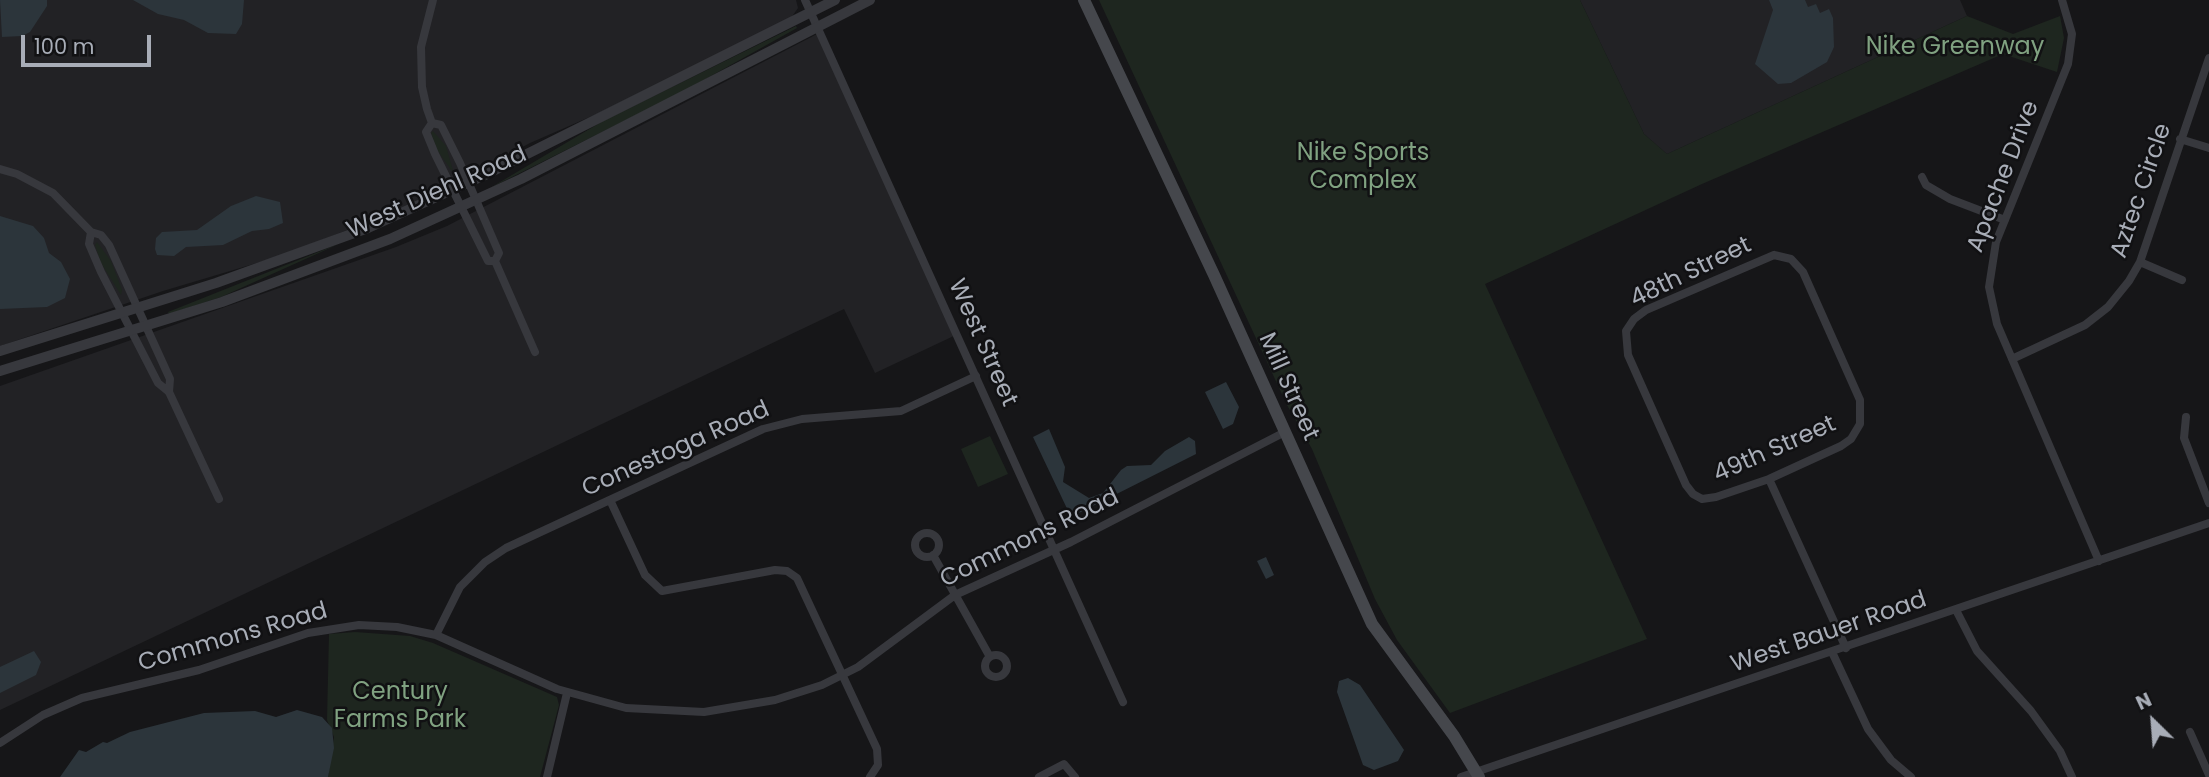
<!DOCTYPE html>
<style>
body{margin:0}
#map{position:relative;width:2209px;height:777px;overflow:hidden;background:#161618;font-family:Poppins,sans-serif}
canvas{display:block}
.north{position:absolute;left:2118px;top:686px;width:70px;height:70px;-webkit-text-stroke:5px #111113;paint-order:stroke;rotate:335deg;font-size:19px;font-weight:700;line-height:28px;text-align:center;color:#a8adb7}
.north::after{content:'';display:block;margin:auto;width:24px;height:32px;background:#a8adb7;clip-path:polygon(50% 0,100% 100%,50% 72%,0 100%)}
.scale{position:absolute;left:21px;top:35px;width:130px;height:32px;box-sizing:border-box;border:4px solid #a8adb7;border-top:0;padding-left:9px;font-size:21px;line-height:24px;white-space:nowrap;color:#a8adb7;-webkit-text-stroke:5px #111113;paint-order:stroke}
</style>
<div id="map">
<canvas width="2209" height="777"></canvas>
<div class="north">N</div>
<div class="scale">100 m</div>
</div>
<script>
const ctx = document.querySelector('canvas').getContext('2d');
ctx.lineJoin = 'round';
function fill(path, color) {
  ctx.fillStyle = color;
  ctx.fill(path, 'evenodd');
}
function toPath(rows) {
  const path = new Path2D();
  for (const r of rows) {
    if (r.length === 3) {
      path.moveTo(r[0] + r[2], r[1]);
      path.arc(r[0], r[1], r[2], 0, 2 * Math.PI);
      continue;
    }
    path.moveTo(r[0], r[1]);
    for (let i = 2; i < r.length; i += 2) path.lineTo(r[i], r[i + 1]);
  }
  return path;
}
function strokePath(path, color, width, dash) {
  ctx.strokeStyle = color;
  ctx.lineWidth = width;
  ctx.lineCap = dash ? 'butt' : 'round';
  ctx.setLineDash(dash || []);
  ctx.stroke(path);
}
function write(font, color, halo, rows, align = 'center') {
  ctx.font = font + ' Poppins,sans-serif';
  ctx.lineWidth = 5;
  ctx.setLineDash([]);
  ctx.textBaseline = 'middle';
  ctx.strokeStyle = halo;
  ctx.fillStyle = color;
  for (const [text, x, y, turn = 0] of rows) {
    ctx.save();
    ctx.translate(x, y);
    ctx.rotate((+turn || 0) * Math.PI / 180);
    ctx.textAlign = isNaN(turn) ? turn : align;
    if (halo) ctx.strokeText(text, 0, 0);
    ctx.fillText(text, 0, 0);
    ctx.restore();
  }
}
const built = toPath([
 [0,0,796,0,798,8,791,18,599,113,530,143,429,196,363,224,277,257,163,291,0,346],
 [1580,0,1960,0,1967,16,1667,154,1644,134],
 [821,32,958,334,875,373,844,309,0,710,0,386,396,247,447,226]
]);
const green = toPath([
 [1099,0,1580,0,1644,134,1667,154,1967,16,2013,34,2060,16,2064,38,2057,72,2003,54,1702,184,1485,284,1647,639,1450,713,1397,640,1375,599,1312,449,1287,405],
 [796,26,797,28,684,91,490,188,603,121],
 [433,131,446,146,454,174,437,150,431,133],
 [97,242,111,261,122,290,121,295,101,263,95,245],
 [341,243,221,297,169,314,168,312],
 [990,436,1008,474,978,487,961,449],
 [355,632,410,636,433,643,557,697,559,705,540,777,328,777,334,737,327,720,329,634]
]);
const water = toPath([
 [0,0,47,0,47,6,30,32,22,36,2,37],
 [133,0,244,0,242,24,236,34,208,33,184,20,158,14],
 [1769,0,1805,0,1808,7,1816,4,1820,13,1829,9,1833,18,1834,47,1827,62,1791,83,1778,84,1755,64,1773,10],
 [256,196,280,202,283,223,269,229,252,231,223,245,186,247,174,256,157,255,155,249,156,238,162,232,197,230,231,206],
 [0,216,33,226,44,238,49,253,61,262,70,279,65,298,47,307,0,309],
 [1226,382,1239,407,1233,424,1223,429,1205,392],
 [1049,429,1065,467,1063,482,1089,498,1103,493,1121,470,1127,466,1151,465,1165,451,1189,437,1195,441,1196,454,1071,517,1033,437],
 [1266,557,1274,575,1266,579,1257,561],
 [34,651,41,662,36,675,0,693,0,667],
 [1348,678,1360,685,1398,741,1404,750,1398,761,1374,770,1363,765,1337,692,1339,681],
 [297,710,322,717,332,728,334,748,328,777,60,777,79,750,86,752,103,742,107,743,130,732,204,713,255,711,276,717]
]);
const minor = toPath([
 [433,0,421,47,422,87,427,109,432,123,441,125,460,163,499,253,495,261],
 [805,0,1123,702],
 [2062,0,2072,34,2068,64,1996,242,1989,287,1997,324,2099,561],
 [432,123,426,132,435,154,488,261,495,261,535,352],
 [2180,139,2209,148],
 [0,169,17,174,53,193,91,232,101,235,109,245,170,379,169,392],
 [1922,177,1926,185,1950,199,2005,220],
 [91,232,89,244,101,272,158,383,169,392,219,499],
 [1774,255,1791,259,1803,272,1860,400,1860,424,1851,439,1841,446,1769,479,1716,497,1702,499,1693,494,1686,485,1628,355,1626,331,1634,319,1646,310,1774,255],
 [2140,262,2182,280],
 [2012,359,2085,325,2108,307,2129,281,2140,262,2209,58],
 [2186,417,2184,438,2209,503],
 [1769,479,1846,648],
 [610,500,645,575,662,591,775,570,787,571,797,578,877,749,878,765,870,777],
 [927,545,12],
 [933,555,990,657],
 [1956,610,1977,651,2031,711,2060,751,2072,777],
 [436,635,460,587,485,562,506,548,763,429,802,419,901,411,976,376],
 [1832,652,1868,729,1891,760,1911,777],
 [996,666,11],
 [2190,732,2209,775],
 [0,743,43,715,82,698,199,670,308,633,359,625,397,627,436,635,557,689,626,708,704,712,775,700,822,685,858,667,955,595,1071,542,1285,432],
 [547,777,567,693],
 [1039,777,1064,764,1075,777],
 [1461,777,2209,523]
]);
const tertiary = toPath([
 [0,351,216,283,368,228,485,175,835,0],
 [0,371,222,302,390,239,521,179,870,0]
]);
const secondary = toPath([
 [1084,0,1214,275,1372,624,1454,736,1479,777]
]);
const parkNames = [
 ["Nike Greenway",1955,48],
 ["Nike Sports",1363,154],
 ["Complex",1363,182],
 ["Century",400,693],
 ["Farms Park",400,721]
];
const streetNames = [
 ["Apache Drive",2004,177,-69],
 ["Aztec Circle",2142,191,-71],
 ["West Diehl Road",437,193,-24],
 ["48th Street",1691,273,-26],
 ["West Street",982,343,66],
 ["Mill Street",1288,387,66],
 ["Conestoga Road",676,450,-24],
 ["49th Street",1775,450,-24],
 ["Commons Road",1030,539,-26],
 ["West Bauer Road",1829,633,-19],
 ["Commons Road",233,638,-16]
];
fill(built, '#222225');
fill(green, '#1e261f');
fill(water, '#2c353b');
strokePath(minor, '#37383d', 8);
strokePath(tertiary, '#37383d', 10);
strokePath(secondary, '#45474c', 12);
write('24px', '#80a281', '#111113', parkNames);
write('24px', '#a8adb7', '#111113', streetNames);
</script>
